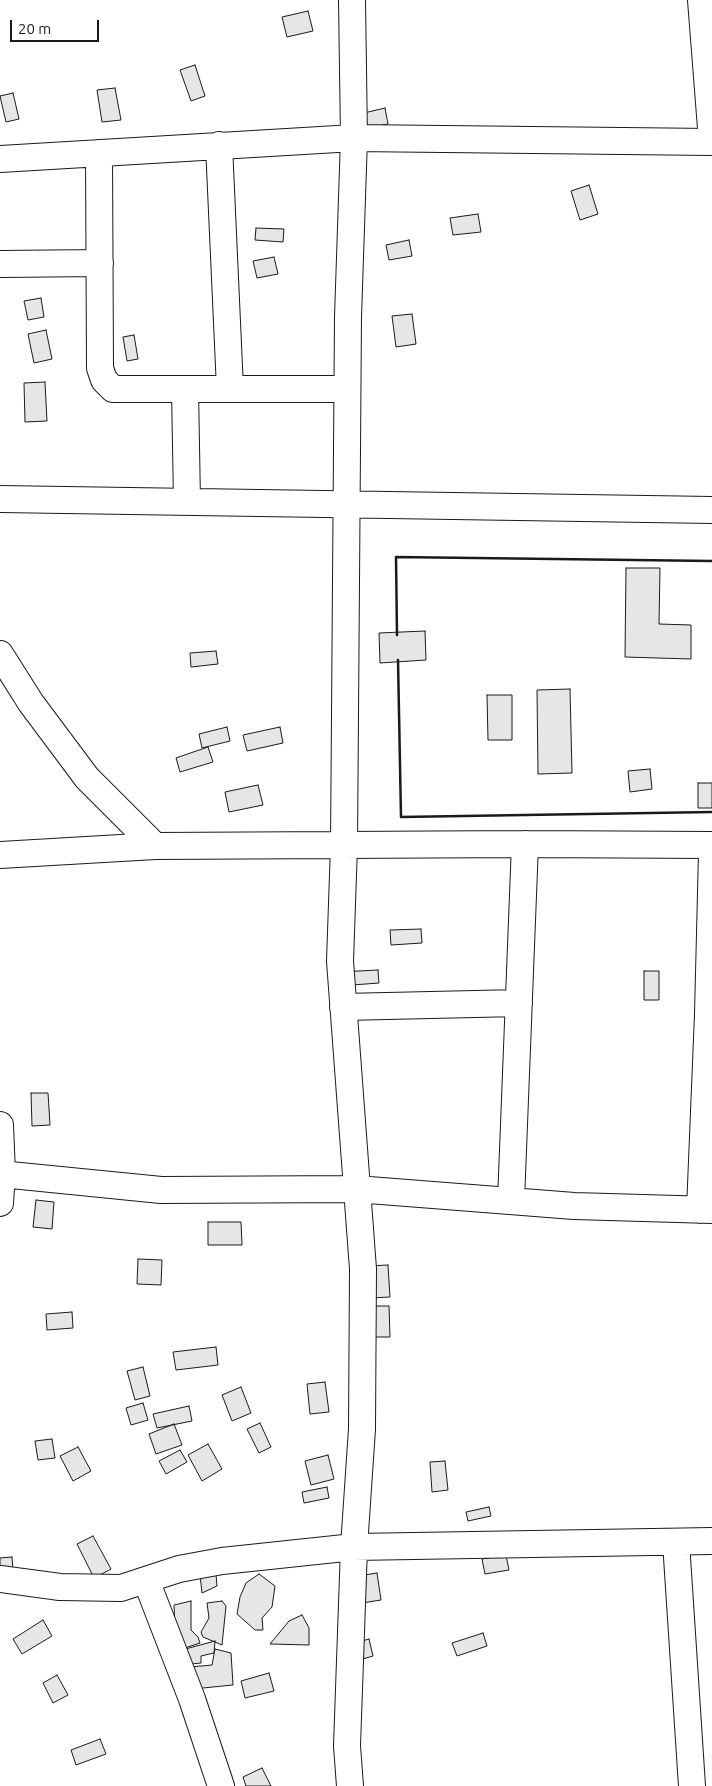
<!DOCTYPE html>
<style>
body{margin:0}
#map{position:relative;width:712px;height:1786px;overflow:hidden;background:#fff;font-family:Ubuntu,sans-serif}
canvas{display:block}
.scale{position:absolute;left:10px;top:20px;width:89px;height:22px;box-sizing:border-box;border:2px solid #1a1a1a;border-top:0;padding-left:6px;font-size:15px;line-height:18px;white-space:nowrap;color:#1a1a1a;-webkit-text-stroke:4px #fff;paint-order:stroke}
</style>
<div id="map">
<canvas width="712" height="1786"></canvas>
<div class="scale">20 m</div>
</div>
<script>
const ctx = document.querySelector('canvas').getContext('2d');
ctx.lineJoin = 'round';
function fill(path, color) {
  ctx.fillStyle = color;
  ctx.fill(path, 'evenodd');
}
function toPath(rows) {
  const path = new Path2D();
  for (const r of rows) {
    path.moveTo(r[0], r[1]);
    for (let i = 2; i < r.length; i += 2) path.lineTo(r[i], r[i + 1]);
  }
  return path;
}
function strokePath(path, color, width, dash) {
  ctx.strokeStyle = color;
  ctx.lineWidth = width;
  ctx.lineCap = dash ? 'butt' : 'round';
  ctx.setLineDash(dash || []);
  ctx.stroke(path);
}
const building = toPath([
 [308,11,313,31,287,37,282,17,308,11],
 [195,65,205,96,191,101,180,70,195,65],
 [115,88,121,120,102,122,97,90,115,88],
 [13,93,19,119,6,122,0,96,13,93],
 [385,108,388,124,368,128,364,113,385,108],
 [589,185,598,214,580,220,571,191,589,185],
 [478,214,481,232,453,235,450,218,478,214],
 [256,228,284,229,283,242,255,240,256,228],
 [409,240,412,256,389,260,386,245,409,240],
 [274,257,278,274,257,278,253,261,274,257],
 [41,298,44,317,28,320,24,301,41,298],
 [412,314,416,344,396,347,392,316,412,314],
 [46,330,52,359,34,363,28,334,46,330],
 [134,335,138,359,127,361,123,337,134,335],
 [45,382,47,421,25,422,24,383,45,382],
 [626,568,660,568,659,624,691,625,691,659,625,657,626,568],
 [425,631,426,660,380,663,379,633,425,631],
 [216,651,218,664,191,667,190,653,216,651],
 [570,689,572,773,538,774,537,690,570,689],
 [487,695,512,695,512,740,488,740,487,695],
 [227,727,230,741,202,748,199,734,227,727],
 [280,727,283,743,247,751,243,735,280,727],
 [208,747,213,762,180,772,176,758,208,747],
 [650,769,652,789,630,792,628,771,650,769],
 [698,783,712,783,712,808,698,808,698,783],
 [258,785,263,805,229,812,225,792,258,785],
 [421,929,422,943,391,945,390,930,421,929],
 [378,970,379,983,339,986,339,972,378,970],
 [644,971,659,971,659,1000,644,1000,644,971],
 [31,1093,48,1093,50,1125,32,1126,31,1093],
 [36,1200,54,1202,52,1229,33,1227,36,1200],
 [208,1222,241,1222,242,1245,208,1245,208,1222],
 [138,1259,162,1260,161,1285,137,1284,138,1259],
 [388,1265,390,1297,370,1298,368,1266,388,1265],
 [370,1306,389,1306,390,1337,371,1337,370,1306],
 [72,1312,73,1328,47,1330,46,1314,72,1312],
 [216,1347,218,1365,176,1370,173,1352,216,1347],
 [143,1367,150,1396,135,1400,127,1371,143,1367],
 [325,1382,329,1412,310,1414,307,1384,325,1382],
 [241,1387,251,1413,232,1421,222,1395,241,1387],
 [143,1403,148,1420,131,1425,126,1408,143,1403],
 [189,1406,192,1421,157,1428,153,1414,189,1406],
 [260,1423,271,1447,259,1453,247,1429,260,1423],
 [174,1424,182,1445,156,1454,149,1434,174,1424],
 [52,1439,55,1458,38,1460,35,1441,52,1439],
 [208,1444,222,1469,202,1481,188,1455,208,1444],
 [78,1447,91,1471,73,1481,60,1456,78,1447],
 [180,1450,187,1462,166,1474,159,1461,180,1450],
 [328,1455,334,1479,311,1485,305,1461,328,1455],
 [445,1461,448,1490,432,1492,430,1462,445,1461],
 [327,1487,329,1498,304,1503,302,1492,327,1487],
 [489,1507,491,1516,468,1521,466,1512,489,1507],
 [93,1536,111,1569,94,1578,77,1544,93,1536],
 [506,1555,509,1570,485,1574,482,1559,506,1555],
 [12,1557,13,1570,0,1570,0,1558,12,1557],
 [377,1573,381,1600,362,1603,358,1576,377,1573],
 [216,1574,217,1586,202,1593,200,1575,216,1574],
 [259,1574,275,1586,272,1607,262,1618,263,1630,255,1630,237,1614,240,1597,246,1583,259,1574],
 [191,1601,191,1630,198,1637,200,1643,176,1651,174,1605,191,1601],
 [222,1601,226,1606,222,1645,203,1637,201,1632,209,1618,207,1603,222,1601],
 [302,1615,309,1628,309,1645,270,1644,289,1621,302,1615],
 [43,1620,52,1636,22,1654,13,1639,43,1620],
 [483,1633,487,1646,457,1656,452,1643,483,1633],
 [369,1639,373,1656,349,1663,344,1646,369,1639],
 [215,1641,214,1653,201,1656,201,1663,191,1664,178,1651,215,1641],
 [215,1649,231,1653,233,1685,193,1689,190,1667,212,1665,215,1649],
 [269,1673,274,1691,245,1698,241,1681,269,1673],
 [57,1675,68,1695,53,1703,43,1683,57,1675],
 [100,1739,106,1754,76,1765,71,1750,100,1739],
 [262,1768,271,1786,246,1786,243,1777,262,1768]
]);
const street = toPath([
 [701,0,712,141],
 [219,145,230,389],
 [99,153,100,368,104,380,113,389,347,389],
 [0,159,354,138,712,142],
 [0,264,100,263],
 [185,389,187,502],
 [0,499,712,510],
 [0,654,31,703,87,778,155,846],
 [0,855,155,846,525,844,712,845],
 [343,1007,519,1003],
 [0,1125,2,1174,0,1203],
 [0,1174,161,1190,356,1189,574,1206,712,1210],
 [511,1201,525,844],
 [700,1210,708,1014,712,852],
 [676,1542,692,1786],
 [0,1579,60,1587,121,1588,179,1569,222,1561,354,1547,712,1541],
 [146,1580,192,1699,221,1786],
 [350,1786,347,1746,354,1547,362,1429,363,1269,340,961,344,846,348,317,354,138,352,0]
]);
const wall = toPath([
 [397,635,396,557,712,561],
 [398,660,401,817,712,812]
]);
fill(building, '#e6e6e6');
strokePath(building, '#1a1a1a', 1);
strokePath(street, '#1a1a1a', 28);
strokePath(street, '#fff', 26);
strokePath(wall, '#1a1a1a', 2.5);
</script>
